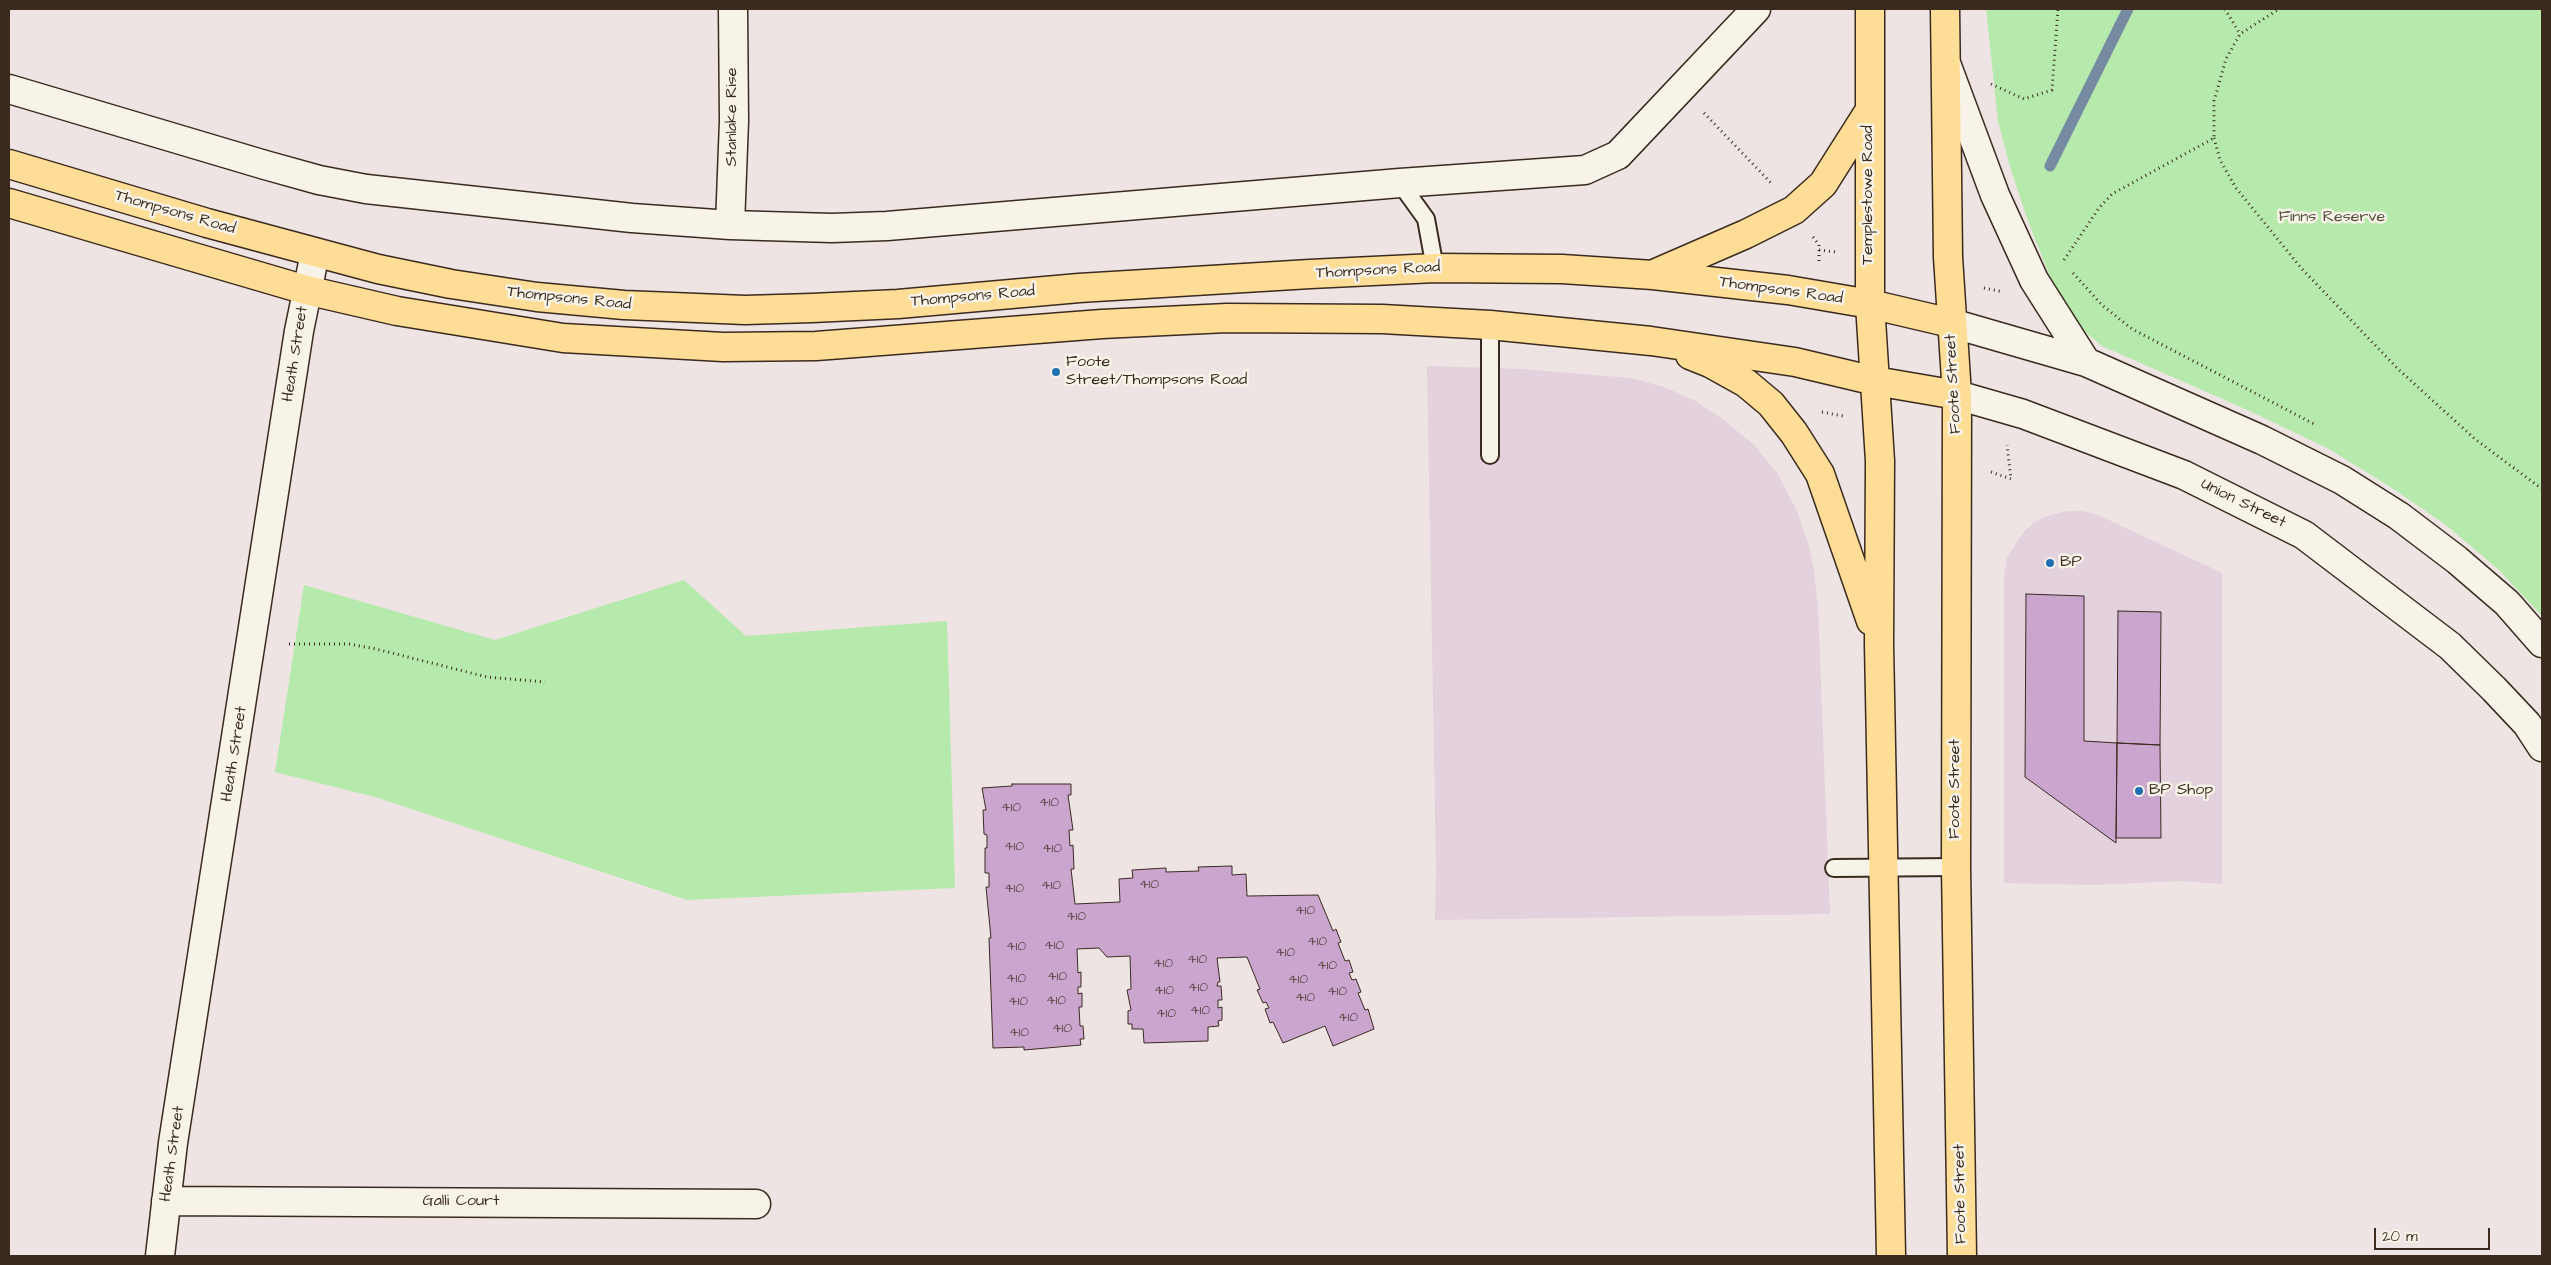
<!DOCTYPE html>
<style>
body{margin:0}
#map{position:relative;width:2551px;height:1265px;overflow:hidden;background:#eee4e3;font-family:"Architects Daughter",sans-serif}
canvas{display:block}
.frame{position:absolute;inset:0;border:10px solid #3b2a1e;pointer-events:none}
.scale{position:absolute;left:2374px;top:1228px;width:116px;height:22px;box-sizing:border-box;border:2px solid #3b2a1e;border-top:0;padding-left:6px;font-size:15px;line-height:18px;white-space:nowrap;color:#3b2a1e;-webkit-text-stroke:4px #f7f3e8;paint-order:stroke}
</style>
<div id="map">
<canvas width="2551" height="1265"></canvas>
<div class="frame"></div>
<div class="scale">20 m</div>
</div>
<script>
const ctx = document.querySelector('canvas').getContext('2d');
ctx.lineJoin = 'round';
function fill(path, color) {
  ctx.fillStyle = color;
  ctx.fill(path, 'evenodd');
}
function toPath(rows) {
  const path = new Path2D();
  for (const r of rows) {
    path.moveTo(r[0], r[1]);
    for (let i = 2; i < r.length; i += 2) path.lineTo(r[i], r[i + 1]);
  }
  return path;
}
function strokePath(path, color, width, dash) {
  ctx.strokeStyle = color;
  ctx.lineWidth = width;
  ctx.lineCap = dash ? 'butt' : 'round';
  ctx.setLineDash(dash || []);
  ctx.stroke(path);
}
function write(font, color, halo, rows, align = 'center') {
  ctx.font = font + ' "Architects Daughter",sans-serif';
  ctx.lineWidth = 5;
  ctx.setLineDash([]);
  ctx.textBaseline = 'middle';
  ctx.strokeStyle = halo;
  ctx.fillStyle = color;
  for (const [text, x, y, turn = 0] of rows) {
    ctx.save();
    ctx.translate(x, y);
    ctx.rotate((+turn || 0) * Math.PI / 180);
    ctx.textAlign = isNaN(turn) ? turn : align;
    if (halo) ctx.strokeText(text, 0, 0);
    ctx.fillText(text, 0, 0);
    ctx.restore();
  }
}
const built = toPath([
 [1427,366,1523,369,1631,378,1664,387,1696,401,1725,421,1753,444,1777,473,1797,511,1809,546,1814,570,1818,608,1830,914,1435,920,1436,866],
 [2068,511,2083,511,2098,515,2222,573,2222,884,2181,881,2094,885,2004,883,2004,576,2007,558,2022,534,2034,522,2050,515]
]);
const green = toPath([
 [1986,9,2542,9,2542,616,2499,570,2446,525,2392,488,2329,449,2243,408,2102,346,2083,330,2065,309,2052,282,2028,221,2010,167,1998,121],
 [684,580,746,636,947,621,955,888,687,900,375,797,275,772,304,585,495,640]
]);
const stream = toPath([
 [2050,166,2128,9]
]);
const building = toPath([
 [2026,594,2084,596,2084,741,2117,743,2116,843,2025,777,2026,594],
 [2118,611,2161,612,2160,745,2117,743,2118,611],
 [2117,743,2160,745,2161,838,2116,838,2117,743],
 [1012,784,1071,784,1071,795,1068,795,1073,830,1069,830,1070,846,1073,845,1074,869,1071,869,1075,904,1120,902,1119,879,1133,878,1132,870,1166,868,1166,872,1199,871,1198,867,1232,866,1232,875,1246,874,1247,896,1318,895,1333,931,1336,929,1341,942,1338,943,1345,961,1349,960,1353,972,1349,973,1352,980,1356,979,1361,992,1358,993,1365,1010,1368,1009,1374,1029,1333,1046,1325,1026,1283,1043,1273,1022,1270,1023,1265,1009,1269,1008,1266,1002,1263,1003,1257,990,1260,989,1247,957,1217,958,1220,982,1218,982,1217,986,1221,986,1222,1000,1218,1000,1218,1008,1222,1007,1222,1020,1218,1021,1219,1026,1208,1027,1208,1041,1144,1043,1143,1029,1132,1029,1132,1024,1128,1024,1128,1011,1131,1010,1127,990,1131,989,1130,956,1107,957,1099,948,1077,949,1078,973,1081,972,1081,987,1078,987,1078,994,1082,993,1082,1007,1079,1007,1080,1026,1083,1026,1084,1039,1080,1039,1081,1045,1024,1050,1024,1047,993,1048,989,938,991,938,986,887,989,887,989,873,985,873,985,848,987,848,987,835,984,834,983,810,986,810,982,788,1012,786,1012,784]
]);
const path = toPath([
 [2225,9,2240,34],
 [1991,84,2024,99,2052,90,2058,9],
 [1704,113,1771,183],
 [2214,138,2220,160,2236,188,2302,269,2398,369,2475,439,2542,489],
 [1813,237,1819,245,1819,261],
 [1819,250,1836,252],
 [2064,260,2099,208,2112,194,2214,138,2214,101,2226,59,2240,34,2279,9],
 [2073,273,2102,305,2132,329,2316,425],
 [1984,288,2003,292],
 [1822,412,1843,416],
 [1991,472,2011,479,2007,445],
 [289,644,349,644,376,649,487,677,545,682]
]);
const lane = toPath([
 [1400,183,1426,219,1435,268],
 [1490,325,1490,455],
 [1834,868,1956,867]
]);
const street = toPath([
 [9,89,265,165,319,180,366,189,632,218,730,225,832,228,887,226,1400,183,1585,170,1618,155,1756,9],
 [730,225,734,121,733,9],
 [166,1201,756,1204],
 [160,1256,173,1143,299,331,315,253]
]);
const secondary = toPath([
 [1947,66,1995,195,2034,280,2086,362],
 [1951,323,2086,362,2262,440,2342,480,2399,516,2457,560,2507,603,2542,643],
 [1957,395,2023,414,2184,475,2304,535,2450,646,2494,689,2527,724,2542,747]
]);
const primary = toPath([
 [1870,9,1870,304,1880,461,1879,644,1891,1256],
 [1945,9,1948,257,1957,395,1956,867,1962,1256],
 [9,164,207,223,378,269,451,284,537,297,624,305,745,310,812,308,898,304,1079,288,1310,274,1435,268,1562,269,1653,275,1788,290,1870,304,1951,323],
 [9,203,306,290,397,311,563,338,723,347,816,346,1102,324,1227,318,1382,319,1490,325,1651,341,1795,362,1875,381,1957,395],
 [1654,274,1746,234,1794,210,1823,184,1868,113],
 [1690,355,1710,363,1746,383,1771,404,1794,433,1820,474,1871,621]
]);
const markers = [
 [1056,372,5,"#1f6fb2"],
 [2050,563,5,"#1f6fb2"],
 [2139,791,5,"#1f6fb2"]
];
const numberNames = [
 ["410",1049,803],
 ["410",1011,808],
 ["410",1014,847],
 ["410",1052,849],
 ["410",1149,885],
 ["410",1051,886],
 ["410",1014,889],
 ["410",1305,911],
 ["410",1076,917],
 ["410",1317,942],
 ["410",1054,946],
 ["410",1016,947],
 ["410",1285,953],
 ["410",1197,960],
 ["410",1163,964],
 ["410",1327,966],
 ["410",1057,977],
 ["410",1016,979],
 ["410",1298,980],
 ["410",1198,988],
 ["410",1164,991],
 ["410",1337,992],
 ["410",1305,998],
 ["410",1056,1001],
 ["410",1018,1002],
 ["410",1200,1011],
 ["410",1166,1014],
 ["410",1348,1018],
 ["410",1062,1029],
 ["410",1019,1033]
];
const streetNames = [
 ["Stanlake Rise",733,117,-90],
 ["Templestowe Road",1869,195,-90],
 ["Thompsons Road",175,213,16],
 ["Thompsons Road",1378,271,-3],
 ["Thompsons Road",1781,291,8],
 ["Thompsons Road",973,297,-5],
 ["Thompsons Road",569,299,6],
 ["Heath Street",296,354,-81],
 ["Foote Street",1954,384,-93],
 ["Union Street",2243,504,26],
 ["Heath Street",235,754,-81],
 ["Foote Street",1956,789,-90],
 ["Heath Street",173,1154,-82],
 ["Foote Street",1961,1194,-91],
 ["Galli Court",461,1202]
];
const parkNames = [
 ["Finns Reserve",2332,218]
];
const poiNames = [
 ["Foote",1066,363],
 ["Street/Thompsons Road",1066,381],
 ["BP",2060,563],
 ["BP Shop",2149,791]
];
fill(built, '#e3d1dd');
fill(green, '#b6eaac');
strokePath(stream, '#768ba1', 11);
fill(building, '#caa6cf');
strokePath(building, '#3b2a1e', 1);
strokePath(lane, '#3b2a1e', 20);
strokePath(street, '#3b2a1e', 31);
strokePath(secondary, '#3b2a1e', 31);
strokePath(primary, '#3b2a1e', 31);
strokePath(path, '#3b2a1e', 3, [1, 4]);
strokePath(lane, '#f7f3e8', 16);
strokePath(street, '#f7f3e8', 28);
strokePath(secondary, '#f7f3e8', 28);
strokePath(primary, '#fedd96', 28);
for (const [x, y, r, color] of markers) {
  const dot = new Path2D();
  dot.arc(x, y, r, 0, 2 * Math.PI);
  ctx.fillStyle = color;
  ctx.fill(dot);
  strokePath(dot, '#f7f3e8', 2);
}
write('14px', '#5f494a', null, numberNames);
write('16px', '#3b2a1e', '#f7f3e8', streetNames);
write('16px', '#54503a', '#f7f3e8', parkNames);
write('16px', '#3b2a1e', '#f7f3e8', poiNames, 'left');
</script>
